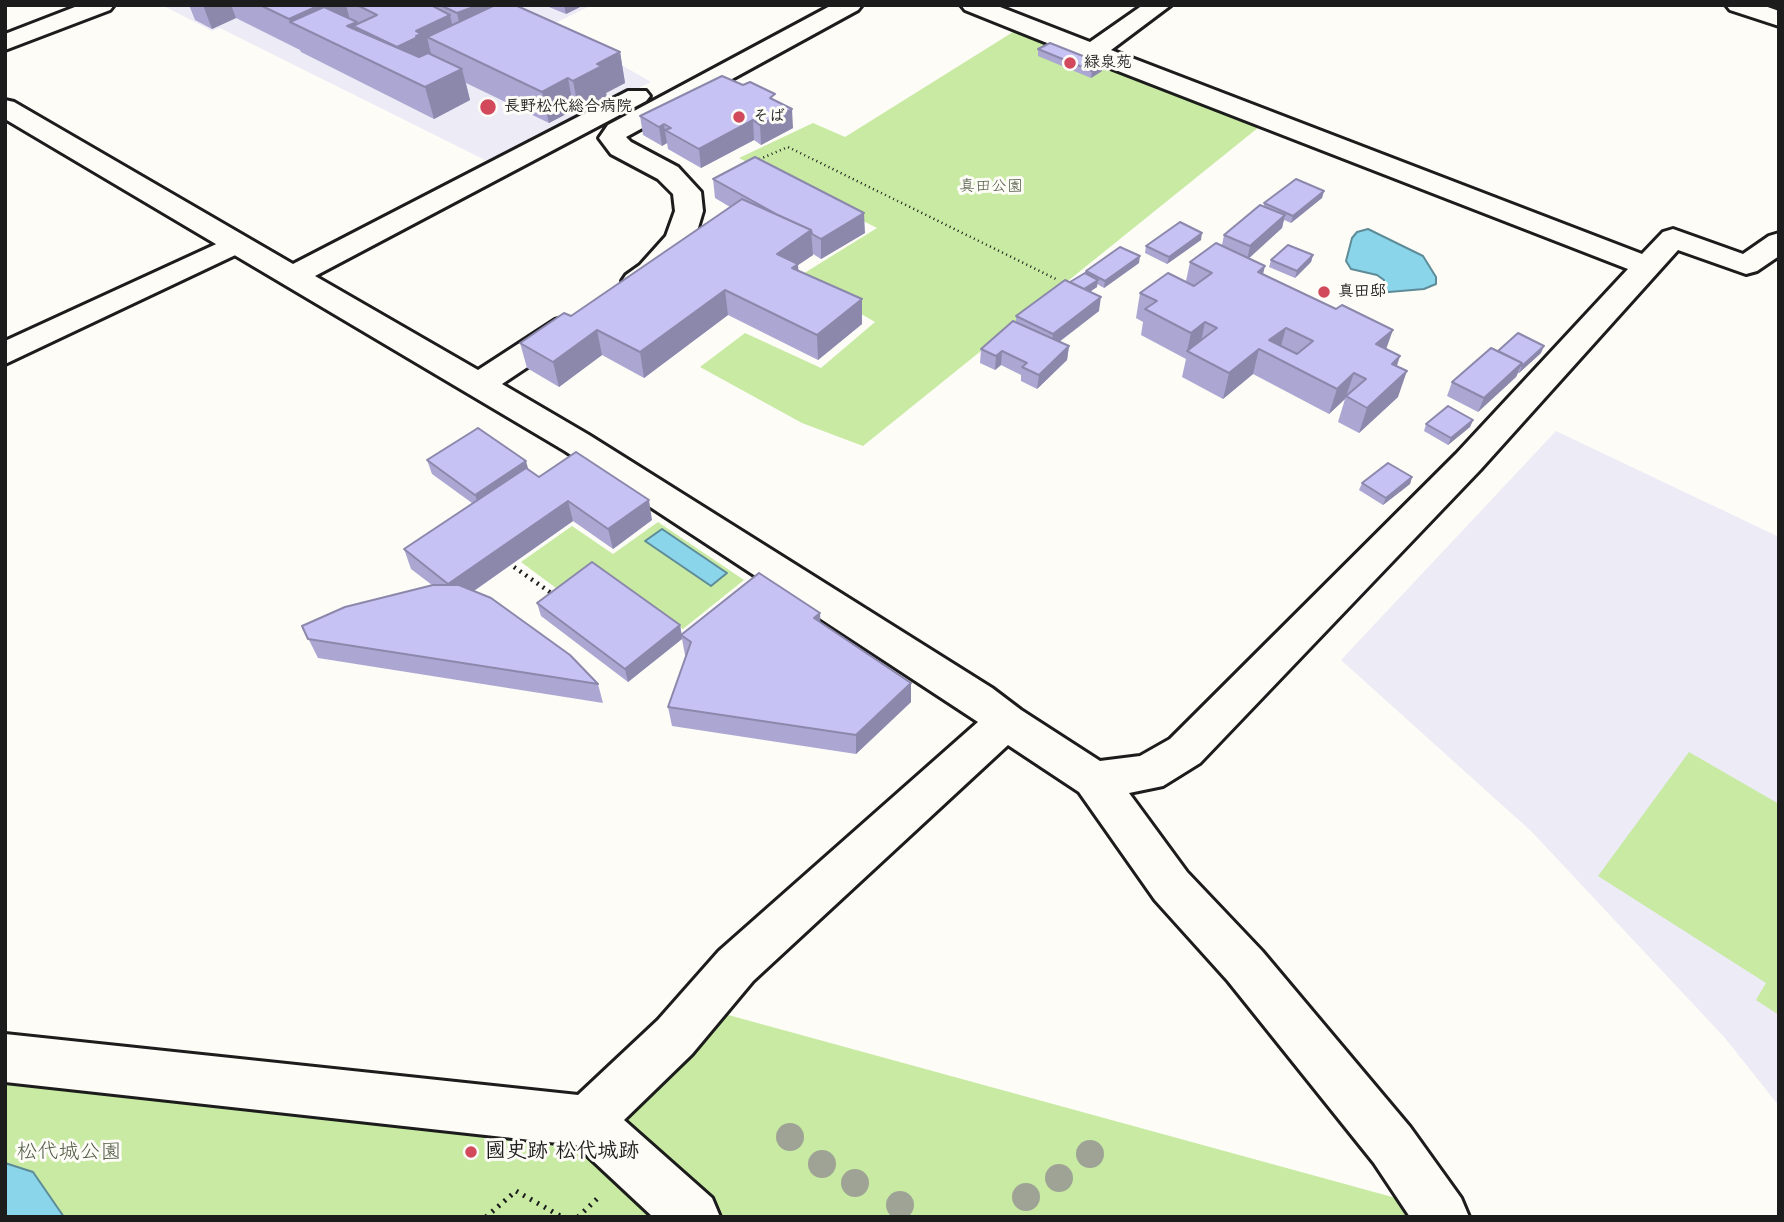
<!DOCTYPE html>
<meta charset="utf-8">
<style>
body{margin:0}
#map{position:relative;width:1784px;height:1222px;overflow:hidden;background:#fdfcf7;font-family:"Shantell Sans",sans-serif}
canvas{display:block}
.frame{position:absolute;inset:0;border:7px solid #1c1c1c;pointer-events:none}
</style>
<div id="map">
<canvas width="1784" height="1222"></canvas>
<div class="frame"></div>
</div>
<script>
const ctx = document.querySelector('canvas').getContext('2d');
ctx.lineJoin = 'round';
function fill(path, color) {
  ctx.fillStyle = color;
  ctx.fill(path, 'evenodd');
}
function toPath(rows) {
  const path = new Path2D();
  for (const r of rows) {
    path.moveTo(r[0], r[1]);
    for (let i = 2; i < r.length; i += 2) path.lineTo(r[i], r[i + 1]);
  }
  return path;
}
function strokePath(path, color, width, dash) {
  ctx.strokeStyle = color;
  ctx.lineWidth = width;
  ctx.lineCap = dash ? 'butt' : 'round';
  ctx.setLineDash(dash || []);
  ctx.stroke(path);
}
function write(font, color, halo, rows, align = 'center') {
  ctx.font = font + ' "Shantell Sans","Klee One",sans-serif';
  ctx.lineWidth = 6;
  ctx.setLineDash([]);
  ctx.textBaseline = 'middle';
  ctx.strokeStyle = halo;
  ctx.fillStyle = color;
  for (const [text, x, y, turn = 0] of rows) {
    ctx.save();
    ctx.translate(x, y);
    ctx.rotate((+turn || 0) * Math.PI / 180);
    ctx.textAlign = isNaN(turn) ? turn : align;
    if (halo) ctx.strokeText(text, 0, 0);
    ctx.fillText(text, 0, 0);
    ctx.restore();
  }
}
const built = toPath([
 [162,5,592,5,545,28,585,44,651,82,546,132,534,143,493,164,220,28,212,31],
 [1556,431,1779,537,1779,1106,1725,1038,1532,832,1341,660]
]);
const green = toPath([
 [1013,32,1259,127,863,446,802,423,700,367,745,333,821,368,875,322,798,277,877,228,739,158,813,123,845,137],
 [658,522,744,580,683,629,599,569,564,594,521,562,572,526,613,554],
 [1689,752,1779,804,1779,1015,1756,1000,1766,983,1598,876],
 [721,1013,1396,1198,1411,1205,1419,1217,724,1217,617,1114],
 [5,1083,574,1140,657,1217,5,1217]
]);
const water = toPath([
 [1368,229,1423,256,1436,277,1436,284,1424,289,1389,292,1384,290,1384,280,1377,275,1351,269,1346,261,1352,238,1357,232,1368,229],
 [662,529,727,573,711,586,645,541,662,529],
 [5,1163,33,1172,64,1217,5,1217,5,1163]
]);
const pathFar2 = toPath([
 [755,161,788,147,1058,280]
]);
const pathFar1 = toPath([
 [514,567,554,595]
]);
const path = toPath([
 [486,1217,516,1191,562,1217],
 [578,1217,600,1196]
]);
const minor = toPath([
 [832,5,862,5,858,10,626,137,631,142,678,167,701,192,703,211,695,238,662,277,648,287,637,290,626,287,622,281,626,275,640,265,666,236,675,211,673,194,658,179,611,154,599,138,608,125,832,5],
 [961,5,995,5,1090,42,1143,5,1171,5,1111,50,1642,254,1663,232,1673,229,1743,254,1769,236,1779,233,1779,256,1757,271,1746,274,1678,250,1480,470,1200,763,1163,786,1129,793,1187,872,1262,951,1410,1127,1461,1198,1469,1217,1410,1217,1374,1163,1228,981,1155,900,1079,792,1008,745,753,981,692,1054,624,1120,712,1198,720,1217,653,1217,576,1145,5,1082,5,1034,578,1095,658,1020,719,951,978,722,565,451,5,119,5,100,14,102,293,264,628,91,646,91,650,96,646,101,315,276,478,370,555,320,566,317,577,320,582,327,577,334,502,384,589,435,992,688,1021,710,1100,761,1140,756,1170,739,1456,454,1628,269,1082,57,965,10,961,5]
]);
const tertiary = toPath([
 [1726,5,1762,5,1779,11,1779,26,1730,10,1726,5],
 [236,235,246,238,251,244,246,250,5,364,5,341,236,235]
]);
const secondary = toPath([
 [80,5,114,5,110,10,5,50,5,34,80,5]
]);
const trees = [
 [790,1137],
 [1090,1154],
 [822,1164],
 [1059,1178],
 [855,1183],
 [1026,1197],
 [900,1205]
];
const wall = toPath([
 [189,5,515,5,620,52,625,83,606,93,607,97,579,112,574,110,549,123,466,83,470,100,434,119,301,52,300,50,236,18,212,29,195,20],
 [544,5,584,5,566,14],
 [1038,49,1103,64,1102,71,1091,78,1038,56],
 [776,101,793,128,761,145,754,140,701,168,668,149,667,143,662,146,643,135,640,116],
 [713,179,865,233,821,259,813,254,813,255,798,265,798,271,862,324,818,360,728,315,644,378,602,355,559,387,527,368,520,343,571,316,730,207,715,198],
 [1324,191,1322,198,1291,223,1284,220,1282,228,1249,258,1263,274,1386,349,1400,356,1397,366,1398,397,1359,433,1338,422,1345,399,1329,414,1253,374,1223,399,1182,377,1186,359,1141,335,1143,322,1136,318,1140,293,1186,281,1190,262,1222,245,1224,235,1264,206,1264,203],
 [1201,240,1167,264,1145,253,1146,246],
 [1313,255,1311,262,1295,278,1269,267,1271,260],
 [1139,263,1104,288,1097,284,1097,287,1090,292,1099,311,1059,342,1069,346,1067,360,1037,389,1021,381,1021,375,1001,365,995,370,980,363,981,349,1016,323,1016,316,1085,273,1086,271],
 [1498,351,1541,353,1519,373,1518,373,1516,377,1478,412,1447,396,1452,382],
 [1473,420,1470,427,1448,445,1424,431,1426,424],
 [427,460,529,470,539,477,652,520,613,549,573,521,474,591,598,684,603,703,318,658,302,626,432,585,411,569,404,549,472,503,432,474],
 [1412,477,1410,484,1383,505,1359,490,1362,483],
 [537,603,680,625,682,635,820,613,820,622,911,683,911,702,856,754,672,726,668,707,686,656,685,655,682,639,628,682,541,616]
]);
const shadedWall = toPath([
 [203,5,231,5,236,18,212,29],
 [320,5,346,5,351,24,357,22,359,28,353,26,362,54,290,22,299,50,289,19],
 [479,5,502,5,464,43,457,13],
 [564,5,584,5,566,14],
 [450,15,457,46,427,37,432,58,406,78,397,47,416,31],
 [620,52,625,83,606,93,607,97,579,112,573,81,597,64],
 [1103,64,1102,71,1091,78,1092,71],
 [462,69,470,100,434,119,425,87],
 [568,78,574,110,549,123,542,92],
 [792,109,793,128,761,145,760,125],
 [753,120,754,140,701,168,699,149],
 [664,124,667,143,662,146,659,127],
 [1324,191,1322,198,1291,223,1293,216],
 [864,213,865,233,821,259,821,239],
 [1285,215,1282,228,1247,260,1250,246],
 [811,230,813,255,798,265,800,289,777,254],
 [1202,233,1201,240,1167,264,1169,257],
 [1313,255,1311,262,1295,278,1297,271],
 [1140,256,1139,263,1104,288,1105,281],
 [1265,266,1259,291,1258,272],
 [1098,280,1097,287,1080,298,1081,291],
 [725,290,728,315,644,378,640,352],
 [1101,297,1099,311,1051,348,1053,334],
 [862,299,862,324,818,360,817,335],
 [1205,322,1200,347,1187,351,1191,333],
 [1286,328,1279,353,1269,340],
 [597,330,602,355,559,387,553,362],
 [1393,330,1384,355,1376,344],
 [1069,346,1067,360,1037,389,1039,375],
 [1544,346,1541,353,1519,373,1522,366],
 [1259,349,1253,374,1223,399,1229,373],
 [1002,351,1001,365,995,370,996,356],
 [1400,356,1391,381,1392,364],
 [1522,363,1516,377,1478,412,1484,398],
 [1407,371,1398,397,1359,433,1367,408],
 [1354,373,1345,399,1329,414,1337,389],
 [1473,420,1470,427,1448,445,1451,438],
 [526,461,530,475,480,509,475,495],
 [1412,477,1410,484,1383,505,1386,498],
 [649,500,652,520,613,549,608,529],
 [568,501,573,521,455,604,448,584],
 [820,613,821,633,814,618],
 [680,625,682,639,628,682,625,669],
 [911,683,911,702,856,754,856,735]
]);
const building = toPath([
 [260,5,320,5,289,19,260,5],
 [357,5,431,5,450,15,416,31,421,34,416,36,418,37,397,47,353,26,377,15,357,5],
 [440,5,479,5,457,13,440,5],
 [495,5,515,5,620,52,597,64,602,66,573,81,568,78,542,92,427,37,495,5],
 [324,7,357,22,347,26,419,57,428,53,462,69,425,87,290,22,324,7],
 [1050,43,1103,64,1092,71,1038,49,1050,43],
 [722,76,743,85,750,82,775,94,770,98,792,109,760,125,753,120,699,149,665,130,671,128,664,124,659,127,640,116,722,76],
 [755,157,864,213,821,239,812,234,811,230,778,215,713,179,755,157],
 [1296,179,1324,191,1293,216,1264,203,1296,179],
 [742,199,811,230,777,254,798,264,792,268,862,299,817,335,725,290,640,352,597,330,553,362,520,343,564,313,571,316,742,199],
 [1260,205,1285,215,1250,246,1224,235,1260,205],
 [1180,222,1202,233,1169,257,1146,246,1180,222],
 [1216,243,1265,266,1258,272,1336,309,1342,305,1393,330,1376,344,1400,356,1392,364,1407,371,1367,408,1346,396,1366,379,1354,373,1337,389,1259,349,1229,373,1187,351,1217,328,1205,322,1191,333,1145,309,1157,301,1140,293,1168,273,1194,286,1212,273,1190,262,1216,243],
 [1286,328,1313,341,1297,354,1269,340,1286,328],
 [1288,245,1313,255,1297,271,1271,260,1288,245],
 [1120,247,1140,256,1105,281,1086,271,1120,247],
 [1085,273,1098,280,1084,289,1070,282,1085,273],
 [1065,280,1101,297,1053,334,1016,316,1065,280],
 [1013,321,1069,346,1039,375,1022,367,1027,363,1002,351,996,356,981,349,1013,321],
 [1518,333,1544,346,1522,366,1521,366,1522,363,1498,351,1518,333],
 [1491,348,1522,363,1484,398,1452,382,1491,348],
 [1448,406,1473,420,1451,438,1426,424,1448,406],
 [478,428,526,461,475,495,427,460,478,428],
 [576,452,649,500,608,529,568,501,448,584,404,549,526,468,539,477,576,452],
 [1388,463,1412,477,1386,498,1362,483,1388,463],
 [592,562,680,625,625,669,537,603,592,562],
 [759,573,820,613,814,618,911,683,856,735,668,707,691,642,681,635,759,573],
 [433,585,459,585,491,598,570,655,598,684,308,639,302,626,345,607,433,585]
]);
const markers = [
 [1070,63,7,"#d1495b"],
 [488,107,9,"#d1495b"],
 [739,117,7,"#d1495b"],
 [1324,292,7,"#d1495b"],
 [471,1152,7,"#d1495b"]
];
const farPoinames = [
 ["緑泉苑",1084,63],
 ["長野松代総合病院",504,107],
 ["そば",753,117],
 ["真田邸",1338,292]
];
const farParknames = [
 ["真田公園",991,187]
];
const nearPoinames = [
 ["國史跡 松代城跡",485,1152]
];
const nearParknames = [
 ["松代城公園",69,1153]
];
fill(built, '#edebf6');
fill(green, '#c8eaa3');
fill(water, '#8ad5ea');
strokePath(water, '#5e8b98', 2);
strokePath(minor, '#1c1c1c', 6);
strokePath(tertiary, '#1c1c1c', 6);
strokePath(secondary, '#1c1c1c', 6);
strokePath(pathFar2, '#1c1c1c', 2.5, [1, 3.5]);
strokePath(pathFar1, '#1c1c1c', 4.5, [2, 5]);
strokePath(path, '#1c1c1c', 5, [2, 6]);
fill(minor, '#fdfcf7');
fill(tertiary, '#fdfcf7');
fill(secondary, '#fdfcf7');
ctx.fillStyle = '#9ea395';
for (const [x, y] of trees) {
  ctx.beginPath();
  ctx.arc(x, y, 14, 0, 2 * Math.PI);
  ctx.fill();
}
fill(wall, '#aba7d2');
fill(shadedWall, '#8b88ab');
fill(building, '#c7c2f4');
strokePath(building, '#8b88ab', 2);
for (const [x, y, r, color] of markers) {
  const dot = new Path2D();
  dot.arc(x, y, r, 0, 2 * Math.PI);
  ctx.fillStyle = color;
  ctx.fill(dot);
  strokePath(dot, '#fdfcf7', 2.5);
}
write('bold 16px', '#1c1c1c', '#fdfcf7', farPoinames, 'left');
write('16px', '#505a44', '#fdfcf7', farParknames);
write('bold 21px', '#1c1c1c', '#fdfcf7', nearPoinames, 'left');
write('21px', '#505a44', '#fdfcf7', nearParknames);
</script>
